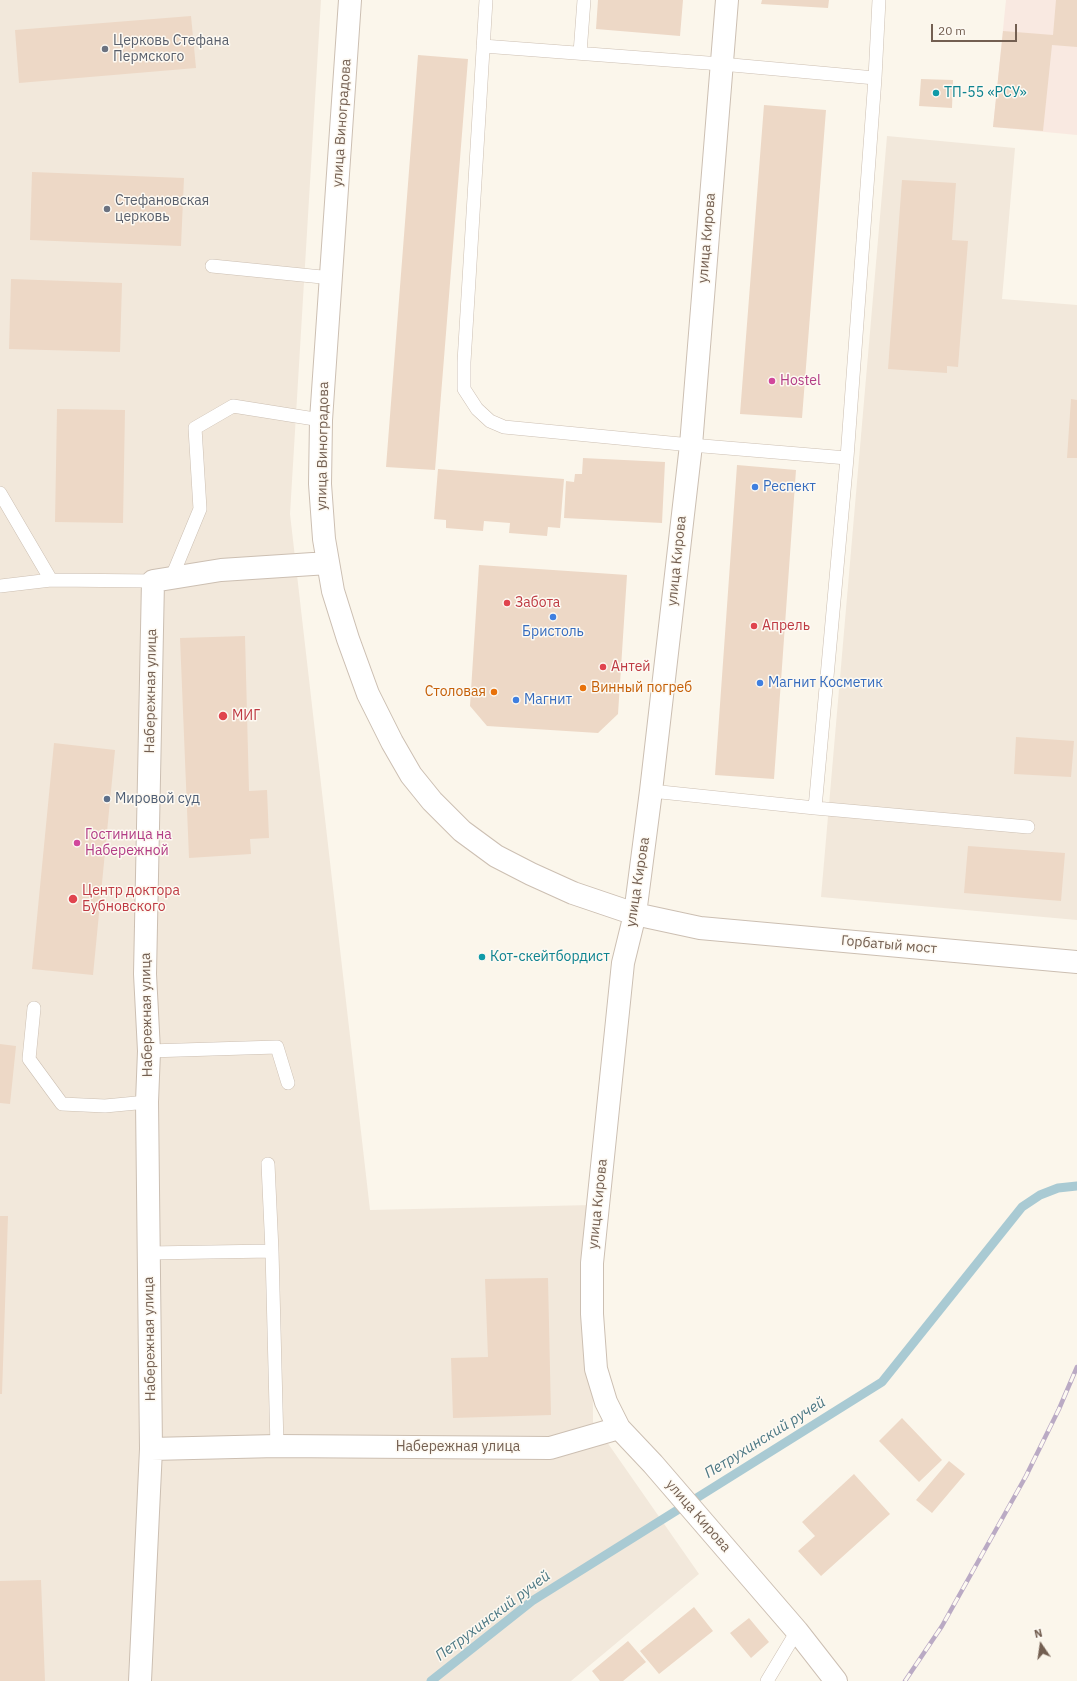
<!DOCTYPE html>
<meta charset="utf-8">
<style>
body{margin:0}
#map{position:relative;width:1077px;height:1681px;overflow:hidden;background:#fbf6eb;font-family:"IBM Plex Sans",sans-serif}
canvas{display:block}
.north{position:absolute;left:1021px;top:1625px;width:40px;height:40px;-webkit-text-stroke:3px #fdf9f2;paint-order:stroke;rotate:347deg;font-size:11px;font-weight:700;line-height:16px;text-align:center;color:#735f51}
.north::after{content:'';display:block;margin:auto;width:14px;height:18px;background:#735f51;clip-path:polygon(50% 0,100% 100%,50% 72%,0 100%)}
.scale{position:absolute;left:931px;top:24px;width:86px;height:18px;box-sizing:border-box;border:2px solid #735f51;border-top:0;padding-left:5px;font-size:12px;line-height:14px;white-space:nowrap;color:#735f51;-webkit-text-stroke:3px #fdf9f2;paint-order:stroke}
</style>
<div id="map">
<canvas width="1077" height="1681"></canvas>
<div class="north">N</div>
<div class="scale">20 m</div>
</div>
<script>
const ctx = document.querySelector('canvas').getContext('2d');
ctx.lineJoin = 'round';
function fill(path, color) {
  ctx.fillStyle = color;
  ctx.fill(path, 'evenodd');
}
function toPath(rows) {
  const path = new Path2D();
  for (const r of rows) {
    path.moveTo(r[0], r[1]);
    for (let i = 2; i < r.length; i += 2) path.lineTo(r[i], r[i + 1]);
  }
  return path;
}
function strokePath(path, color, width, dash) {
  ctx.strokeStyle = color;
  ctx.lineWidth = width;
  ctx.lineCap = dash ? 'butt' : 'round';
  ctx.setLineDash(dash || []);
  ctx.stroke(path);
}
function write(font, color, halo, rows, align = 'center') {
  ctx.font = font + ' "IBM Plex Sans",sans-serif';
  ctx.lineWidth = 3;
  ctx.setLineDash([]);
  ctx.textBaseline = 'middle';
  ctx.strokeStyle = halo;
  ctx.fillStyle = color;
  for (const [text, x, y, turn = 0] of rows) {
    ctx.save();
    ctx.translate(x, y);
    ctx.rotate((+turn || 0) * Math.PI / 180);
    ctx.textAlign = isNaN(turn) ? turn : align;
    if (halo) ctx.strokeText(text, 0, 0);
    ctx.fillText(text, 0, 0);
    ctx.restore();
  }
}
const residential = toPath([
 [0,0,321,0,290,514,370,1210,592,1205,593,1422,699,1574,571,1681,0,1681],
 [887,136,1015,148,1002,299,1077,305,1077,920,821,897]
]);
const commercial = toPath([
 [1006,0,1077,0,1077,135,993,127]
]);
const stream = toPath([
 [431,1681,532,1601,882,1382,1022,1207,1040,1195,1058,1188,1077,1186]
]);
const building = toPath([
 [598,0,683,0,680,36,596,29],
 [762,0,829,0,828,8,761,4],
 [1056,0,1077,0,1077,47,1052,45,1043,131,993,127,1003,31,1053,35],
 [191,16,196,68,19,83,15,30],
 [418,55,468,59,435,470,386,467],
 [921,79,953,80,952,108,919,106],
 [764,105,826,110,802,418,740,414],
 [32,172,184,178,181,246,30,240],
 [902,180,956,183,952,240,968,241,958,367,947,366,947,373,888,369],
 [11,279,122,283,120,352,9,349],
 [1071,399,1077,400,1077,458,1067,458],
 [57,409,125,410,123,523,55,522],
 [583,458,665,462,662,523,564,518,566,481,574,482,575,474,582,474],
 [737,465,796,470,774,779,715,775],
 [438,469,564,479,560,528,548,527,547,536,509,533,510,523,484,521,483,531,446,528,446,520,434,519],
 [479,565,627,575,618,714,598,733,487,726,470,706],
 [245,636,249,791,267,790,269,838,250,839,251,854,189,858,180,638],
 [1016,737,1074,741,1071,777,1014,774],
 [54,743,115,750,93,975,32,969],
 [968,846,1065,853,1061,901,964,893],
 [0,1044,16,1046,10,1104,0,1103],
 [0,1216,8,1216,2,1394,0,1394],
 [548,1278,551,1415,453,1418,451,1358,488,1357,485,1279],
 [902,1418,942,1460,919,1482,879,1441],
 [949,1461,965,1474,932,1513,916,1500],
 [854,1474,890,1514,821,1576,798,1551,815,1536,802,1522],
 [41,1580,45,1681,0,1681,0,1581],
 [694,1607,713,1631,659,1674,640,1651],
 [749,1618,769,1642,751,1658,730,1633],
 [628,1641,646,1662,623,1681,600,1681,592,1671]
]);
const lane = toPath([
 [486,0,464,362,464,389,477,409,490,421,504,427,691,445,847,458],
 [483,46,721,64,875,78],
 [580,53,584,0],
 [212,266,332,278],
 [0,493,51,580,153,581],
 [171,579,200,509,195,428,233,406,321,420],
 [0,586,51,580],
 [651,791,815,808,1028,827],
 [815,808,847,458,875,78,879,0],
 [34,1008,29,1059,62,1104,105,1106,147,1102],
 [149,1051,277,1047,288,1083],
 [268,1164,272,1251,277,1446],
 [149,1253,272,1251],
 [767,1681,797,1631]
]);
const street = toPath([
 [350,0,321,420,320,484,324,539,333,591,348,639,368,694,392,742,411,775,432,801,462,831,496,856,531,874,573,893,635,914,700,928,1077,962],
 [727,0,691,445,651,791,635,914,623,963,592,1263,592,1314,596,1369,606,1402,619,1428,653,1464,797,1631,836,1681],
 [151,1449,277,1446,550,1448,619,1428],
 [140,1681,151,1449,147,1102,149,1051,145,974,153,581,221,570,328,563]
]);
const rail = toPath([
 [905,1681,942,1626,1026,1476,1059,1409,1077,1367]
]);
const markers = [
 [105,49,4,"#6b7280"],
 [936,93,4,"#0f9aa8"],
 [107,209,4,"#6b7280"],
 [772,381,4,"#d1479c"],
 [755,487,4,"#3f7fe0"],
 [507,603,4,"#e0444e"],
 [553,617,4,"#3f7fe0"],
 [754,626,4,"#e0444e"],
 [603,667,4,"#e0444e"],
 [760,683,4,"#3f7fe0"],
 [583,688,4,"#e8710a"],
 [494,692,4,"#e8710a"],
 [516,700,4,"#3f7fe0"],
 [223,716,5,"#e0444e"],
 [107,799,4,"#5c6f8a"],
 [77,843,4,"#d1479c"],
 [73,899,5,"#e0444e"],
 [482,957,4,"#0f9aa8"]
];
const worshipNames = [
 ["Церковь Стефана",113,41],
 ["Пермского",113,57],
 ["Стефановская",115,201],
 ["церковь",115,217]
];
const cultureNames = [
 ["ТП-55 «РСУ»",944,93],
 ["Кот-скейтбордист",490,957]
];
const streetNames = [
 ["улица Виноградова",342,123,-86],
 ["улица Кирова",707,238,-85],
 ["улица Виноградова",323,446,-89],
 ["улица Кирова",677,561,-84],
 ["Набережная улица",151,691,-89],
 ["улица Кирова",638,882,-81],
 ["Горбатый мост",889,945,5],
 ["Набережная улица",147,1015,-91],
 ["улица Кирова",598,1204,-84],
 ["Набережная улица",150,1339,-91],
 ["Набережная улица",458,1447],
 ["улица Кирова",698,1516,49]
];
const hotelNames = [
 ["Hostel",780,381],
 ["Гостиница на",85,835],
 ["Набережной",85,851]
];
const shopNames = [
 ["Респект",763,487],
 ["Бристоль",553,632,"center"],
 ["Магнит Косметик",768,683],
 ["Магнит",524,700]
];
const healthNames = [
 ["Забота",515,603],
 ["Апрель",762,626],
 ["Антей",611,667],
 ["МИГ",232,716],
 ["Центр доктора",82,891],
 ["Бубновского",82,907]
];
const foodNames = [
 ["Винный погреб",591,688],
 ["Столовая",486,692,"right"]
];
const serviceNames = [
 ["Мировой суд",115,799]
];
const waterNames = [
 ["Петрухинский ручей",765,1438,-32],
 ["Петрухинский ручей",493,1616,-37]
];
fill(residential, '#f2e8db');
fill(commercial, '#f9e9e1');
strokePath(stream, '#a9cad3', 9);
fill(building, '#edd8c6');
strokePath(lane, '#ccbfb2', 14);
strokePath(street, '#ccbfb2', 24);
strokePath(lane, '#fff', 13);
strokePath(street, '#fff', 22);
strokePath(rail, '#baaac4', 4.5);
strokePath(rail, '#fdf9f2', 3, [9]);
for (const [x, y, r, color] of markers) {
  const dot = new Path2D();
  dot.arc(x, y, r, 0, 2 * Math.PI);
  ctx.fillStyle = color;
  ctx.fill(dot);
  strokePath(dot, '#fdf9f2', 1.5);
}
write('14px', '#5b616d', '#fdf9f2', worshipNames, 'left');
write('14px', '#0d838f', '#fdf9f2', cultureNames, 'left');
write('14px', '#735f51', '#fdf9f2', streetNames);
write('14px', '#b23c85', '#fdf9f2', hotelNames, 'left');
write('14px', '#366cbe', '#fdf9f2', shopNames, 'left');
write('14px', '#be3a42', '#fdf9f2', healthNames, 'left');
write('14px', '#c56008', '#fdf9f2', foodNames, 'left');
write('14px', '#4e5e75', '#fdf9f2', serviceNames, 'left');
write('italic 15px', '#4c7884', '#fdf9f2', waterNames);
</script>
